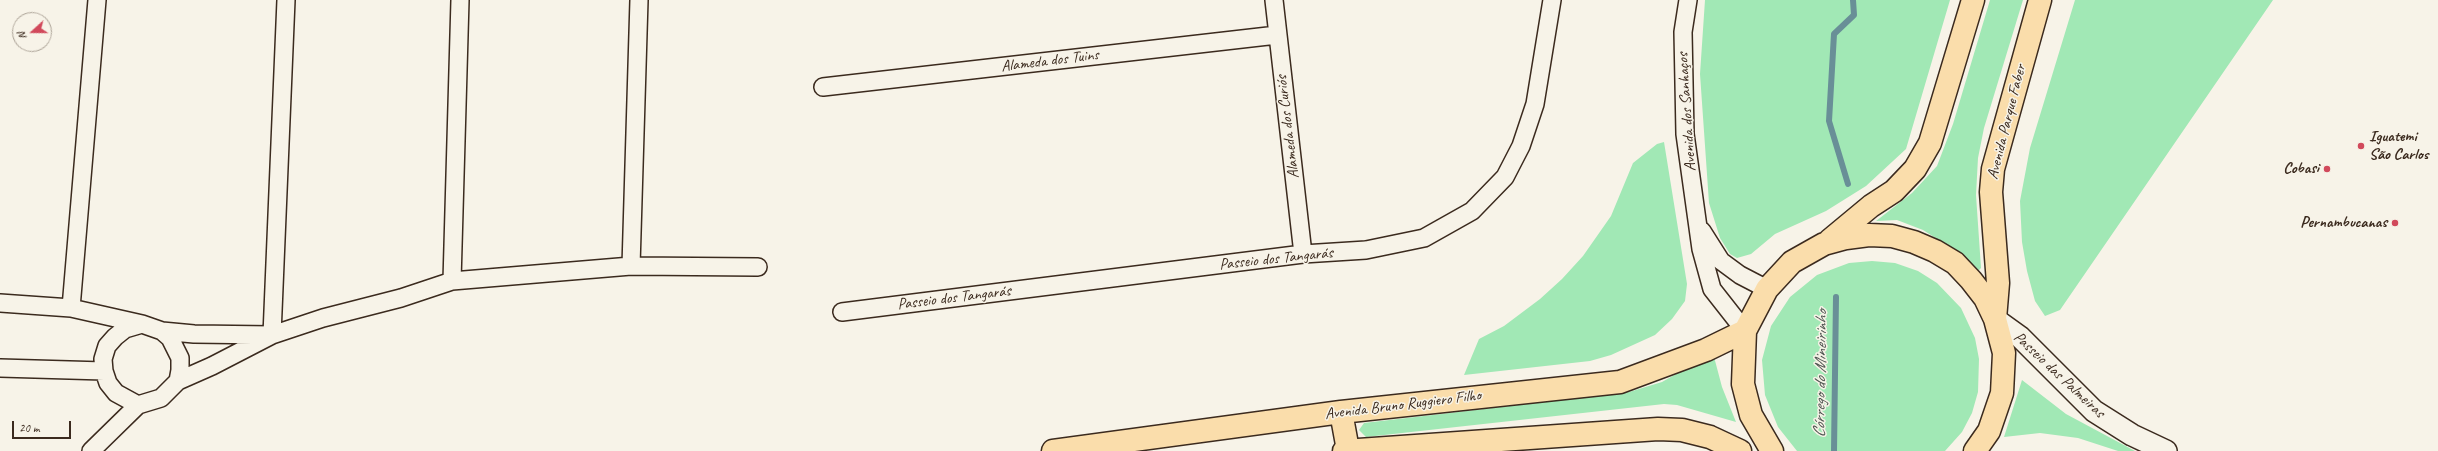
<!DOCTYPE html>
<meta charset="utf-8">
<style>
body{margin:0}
#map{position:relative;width:2438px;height:451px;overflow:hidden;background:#f7f3e8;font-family:Caveat,sans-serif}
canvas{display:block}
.north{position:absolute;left:12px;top:12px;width:40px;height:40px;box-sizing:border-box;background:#f7f3e8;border:1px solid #aca397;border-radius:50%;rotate:249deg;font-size:11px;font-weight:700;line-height:16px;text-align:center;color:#3b2a1e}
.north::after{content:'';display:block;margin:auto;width:14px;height:18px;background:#d1495b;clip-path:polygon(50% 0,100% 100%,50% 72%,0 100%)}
.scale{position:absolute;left:12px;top:421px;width:59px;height:18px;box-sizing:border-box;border:2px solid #3b2a1e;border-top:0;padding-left:5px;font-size:12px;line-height:14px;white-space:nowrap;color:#3b2a1e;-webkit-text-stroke:3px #f7f3e8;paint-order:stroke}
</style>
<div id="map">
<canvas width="2438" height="451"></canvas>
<div class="north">N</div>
<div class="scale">20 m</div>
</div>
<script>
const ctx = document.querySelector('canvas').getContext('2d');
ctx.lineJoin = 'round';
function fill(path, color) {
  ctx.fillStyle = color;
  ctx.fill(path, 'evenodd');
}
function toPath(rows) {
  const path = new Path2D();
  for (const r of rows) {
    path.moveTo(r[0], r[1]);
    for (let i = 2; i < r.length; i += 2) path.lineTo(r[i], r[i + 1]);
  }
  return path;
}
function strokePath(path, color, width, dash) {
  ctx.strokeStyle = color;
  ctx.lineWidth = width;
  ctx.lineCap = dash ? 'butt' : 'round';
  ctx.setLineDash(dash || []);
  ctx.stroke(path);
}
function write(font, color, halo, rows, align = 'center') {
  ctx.font = font + ' Caveat,sans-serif';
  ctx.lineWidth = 3;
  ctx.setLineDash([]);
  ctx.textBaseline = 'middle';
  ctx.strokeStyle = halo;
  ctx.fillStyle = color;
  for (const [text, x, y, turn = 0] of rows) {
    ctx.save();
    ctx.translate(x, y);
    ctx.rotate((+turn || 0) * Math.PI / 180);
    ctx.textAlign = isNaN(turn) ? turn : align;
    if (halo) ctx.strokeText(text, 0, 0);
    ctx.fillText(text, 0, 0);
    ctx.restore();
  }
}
const green = toPath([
 [1705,0,1950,0,1906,149,1866,186,1826,211,1775,234,1751,254,1737,258,1730,254,1720,238,1709,203,1700,74],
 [1990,0,2023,0,1984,128,1978,158,1976,195,1981,268,1978,271,1956,251,1923,230,1897,220,1876,221,1912,193,1937,166,1953,124],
 [2075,0,2273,0,2060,310,2045,316,2035,301,2027,271,2022,242,2020,201,2030,148],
 [1664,142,1687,284,1685,301,1672,319,1655,335,1611,355,1590,361,1464,375,1479,339,1504,326,1540,299,1562,279,1583,256,1611,216,1633,163,1657,144],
 [1872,261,1895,263,1918,271,1937,283,1961,308,1975,338,1979,359,1978,392,1972,413,1962,432,1945,451,1797,451,1778,427,1765,395,1762,360,1771,326,1790,297,1817,275,1849,263],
 [1713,353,1722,387,1736,422,1677,405,1664,404,1366,437,1359,430,1364,423,1629,392,1662,382],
 [2022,380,2066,414,2135,451,2118,451,2078,438,2040,433,2004,437]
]);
const stream = toPath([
 [1848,184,1829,121,1834,34,1854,15,1853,0],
 [1834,451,1836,297]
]);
const minor = toPath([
 [1274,0,1303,254],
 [1688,0,1683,32,1685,134,1701,249,1712,289,1745,331],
 [823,87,1277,35],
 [1702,231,1721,261,1740,275,1767,289],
 [631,266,639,0],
 [452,281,460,0],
 [0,303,71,308,142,324],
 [71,308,97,0],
 [842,312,1303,254,1366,250,1424,238,1472,211,1505,177,1521,146,1535,104,1552,0],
 [142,324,162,331,170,338,180,358,180,370,178,381,161,398,138,405,116,393,108,383,104,371,103,359,107,346,115,337,125,329,142,324],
 [162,331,194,334,272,335,323,318,401,298,452,281,631,266,758,267],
 [0,368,104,371],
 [178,381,212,366,272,335,286,0],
 [91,451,138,405]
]);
const tertiary = toPath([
 [1995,319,2020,337,2094,411,2132,435,2166,451]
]);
const primary = toPath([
 [1830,240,1871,206,1894,191,1915,169,1930,143,1973,0],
 [1995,319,1998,283,1991,192,1993,169,2040,0],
 [1341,412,1348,450],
 [1053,451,1341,412,1620,382,1706,350,1745,331],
 [1344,451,1658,429,1682,430,1710,437,1740,451],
 [1772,451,1751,415,1743,384,1745,331,1767,289,1792,262,1824,244,1846,238,1869,235,1892,236,1914,242,1935,251,1955,263,1971,280,1985,298,1995,319,2004,353,2002,393,1989,431,1975,451]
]);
const markers = [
 [2361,146,4,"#d1495b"],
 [2327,169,4,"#d1495b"],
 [2395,223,4,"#d1495b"]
];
const streetNames = [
 ["Alameda dos Tuins",1050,61,-7],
 ["Avenida dos Sanhaços",1687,112,-94],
 ["Avenida Parque Faber",2007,122,-76],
 ["Alameda dos Curiós",1288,127,-97],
 ["Passeio dos Tangarás",1276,259,-6],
 ["Passeio dos Tangarás",954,298,-7],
 ["Passeio das Palmeiras",2059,375,43],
 ["Avenida Bruno Ruggiero Filho",1403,405,-7]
];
const poiNames = [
 ["Iguatemi",2369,137,"left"],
 ["São Carlos",2369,155,"left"],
 ["Cobasi",2319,169],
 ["Pernambucanas",2387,223]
];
const waterNames = [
 ["Córrego do Mineirinho",1821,374,-89]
];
fill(green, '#a1e8b5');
strokePath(stream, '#698f97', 6);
strokePath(minor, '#3b2a1e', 20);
strokePath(tertiary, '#3b2a1e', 24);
strokePath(primary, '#3b2a1e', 25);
strokePath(minor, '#f7f3e8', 17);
strokePath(tertiary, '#f7f3e8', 21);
strokePath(primary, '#faddab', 22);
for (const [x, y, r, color] of markers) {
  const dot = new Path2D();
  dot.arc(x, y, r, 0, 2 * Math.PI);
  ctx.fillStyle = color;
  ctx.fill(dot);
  strokePath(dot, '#f7f3e8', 1.5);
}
write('16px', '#3b2a1e', '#f7f3e8', streetNames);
write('bold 16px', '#3b2a1e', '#f7f3e8', poiNames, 'right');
write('italic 17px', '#4e5450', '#f7f3e8', waterNames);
</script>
